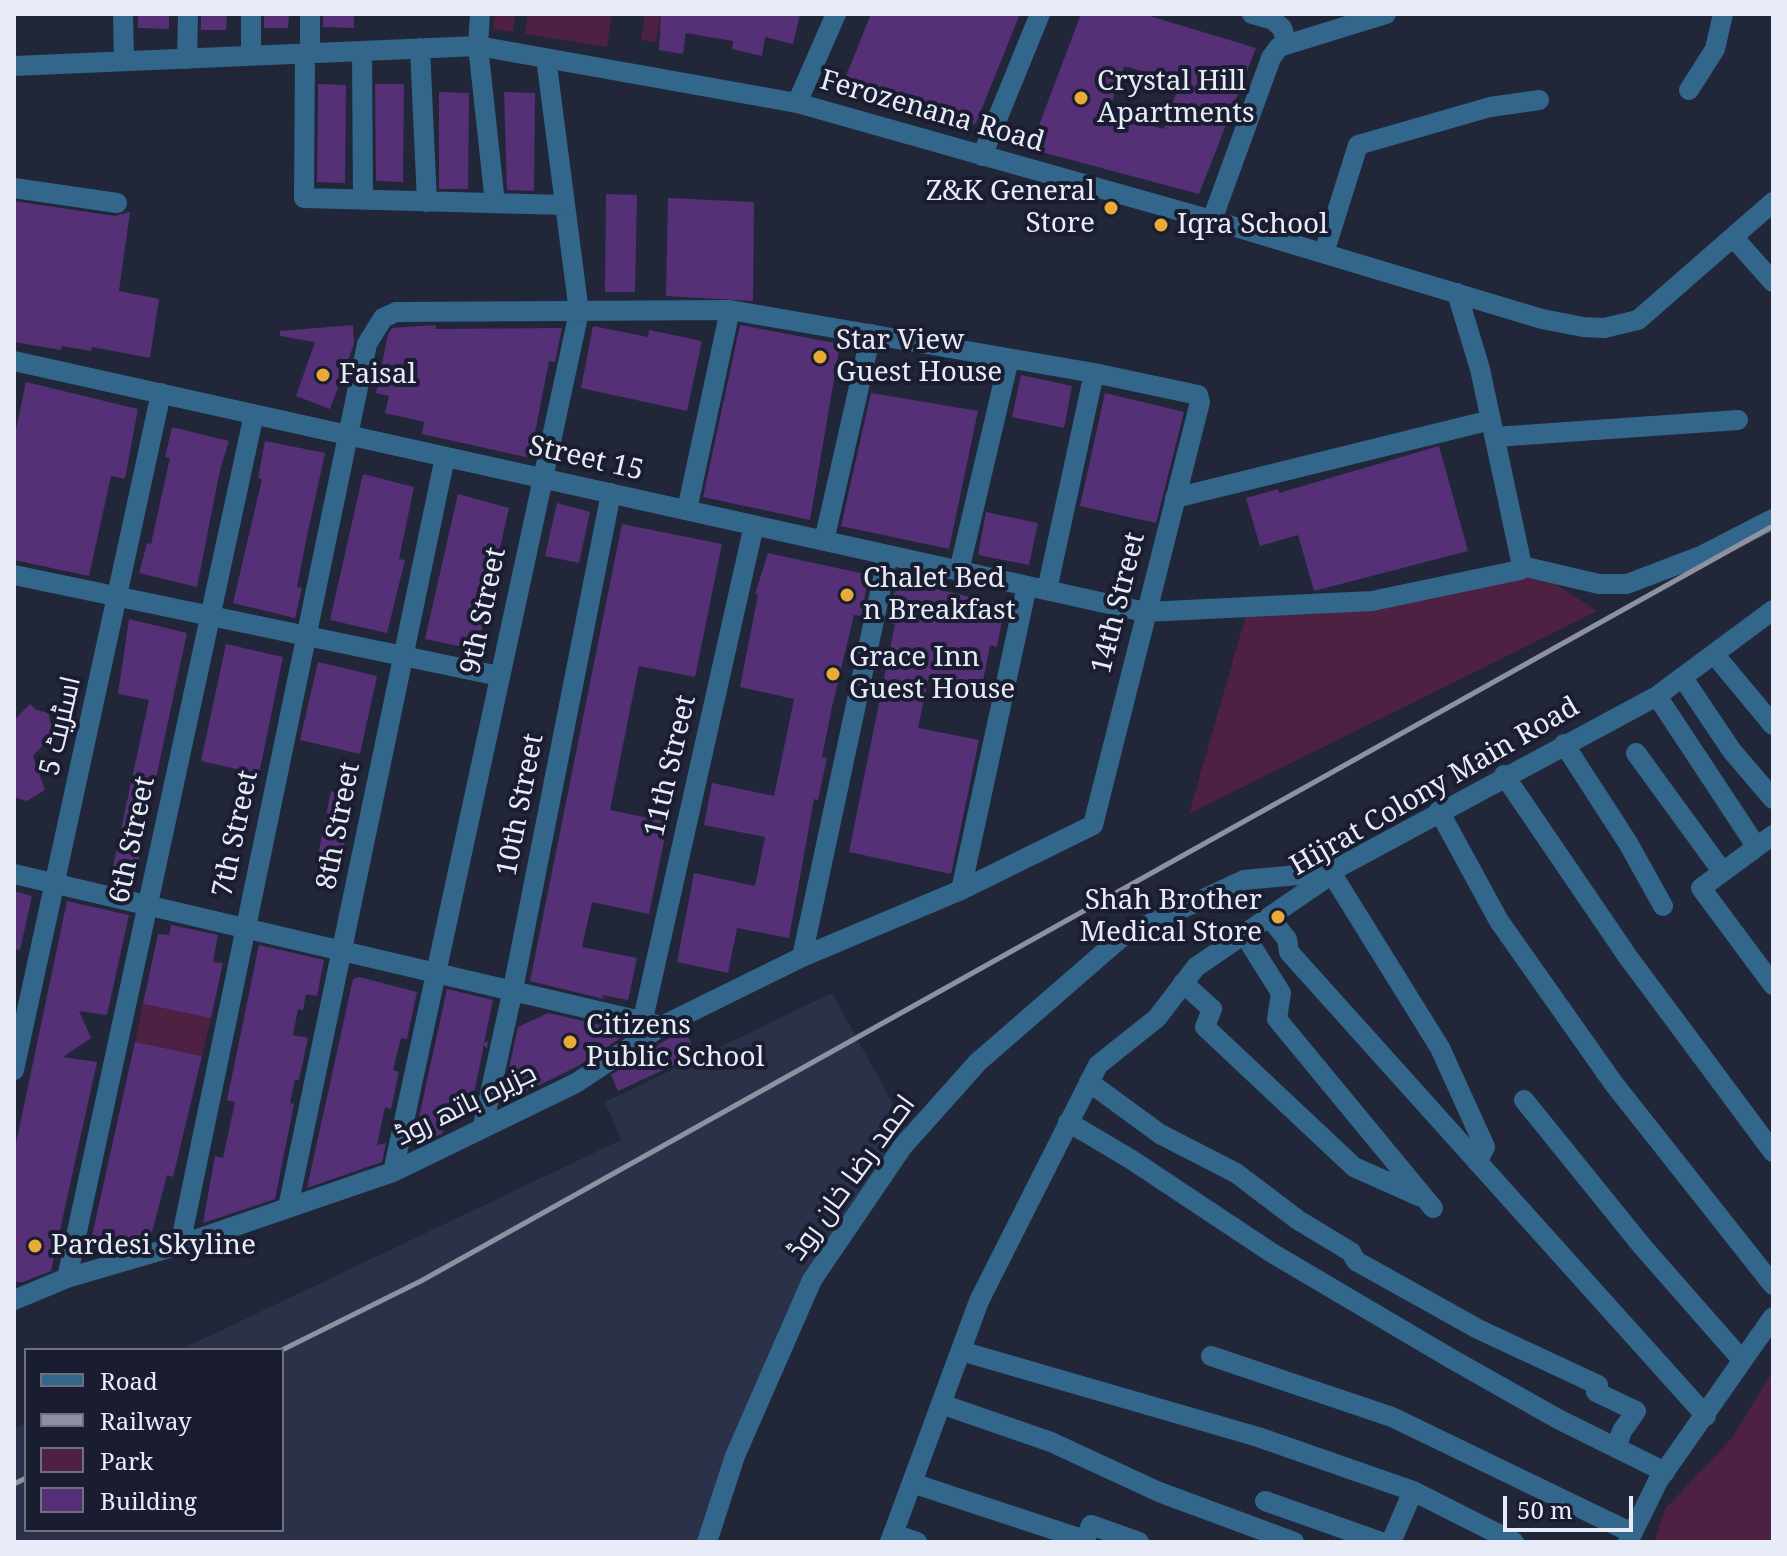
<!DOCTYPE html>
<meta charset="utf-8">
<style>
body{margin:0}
#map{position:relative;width:1787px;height:1556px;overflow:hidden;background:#222639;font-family:"Noto Serif",serif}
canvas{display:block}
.frame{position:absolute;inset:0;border:16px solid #e8ecf8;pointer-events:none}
.legend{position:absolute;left:24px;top:1348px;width:260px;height:184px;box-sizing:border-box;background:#191d2f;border:2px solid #6c707f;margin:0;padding:10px 14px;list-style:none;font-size:24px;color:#e8ecf8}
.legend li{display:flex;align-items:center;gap:16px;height:40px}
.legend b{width:40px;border:2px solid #6c707f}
.scale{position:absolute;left:1503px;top:1496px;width:130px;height:36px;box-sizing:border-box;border:4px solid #e8ecf8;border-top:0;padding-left:10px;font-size:24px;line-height:28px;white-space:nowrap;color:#e8ecf8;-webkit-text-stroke:6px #191d2f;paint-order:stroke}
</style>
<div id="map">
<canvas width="1787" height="1556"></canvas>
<div class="frame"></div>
<ul class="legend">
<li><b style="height:10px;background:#32678b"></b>Road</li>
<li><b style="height:10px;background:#8d91a0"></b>Railway</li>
<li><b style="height:22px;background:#4e2042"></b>Park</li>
<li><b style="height:22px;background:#553076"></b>Building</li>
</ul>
<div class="scale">50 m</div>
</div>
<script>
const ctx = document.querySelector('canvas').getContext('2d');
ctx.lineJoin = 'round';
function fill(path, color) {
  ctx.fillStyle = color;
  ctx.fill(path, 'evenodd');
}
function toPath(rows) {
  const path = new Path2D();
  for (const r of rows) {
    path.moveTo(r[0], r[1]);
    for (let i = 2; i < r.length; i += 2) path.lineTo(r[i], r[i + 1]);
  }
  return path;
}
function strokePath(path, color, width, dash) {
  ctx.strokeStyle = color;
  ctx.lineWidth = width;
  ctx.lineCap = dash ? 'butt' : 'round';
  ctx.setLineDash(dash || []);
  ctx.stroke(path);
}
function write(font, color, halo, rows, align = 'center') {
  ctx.font = font + ' "Noto Serif",Cairo,serif';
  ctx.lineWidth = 8;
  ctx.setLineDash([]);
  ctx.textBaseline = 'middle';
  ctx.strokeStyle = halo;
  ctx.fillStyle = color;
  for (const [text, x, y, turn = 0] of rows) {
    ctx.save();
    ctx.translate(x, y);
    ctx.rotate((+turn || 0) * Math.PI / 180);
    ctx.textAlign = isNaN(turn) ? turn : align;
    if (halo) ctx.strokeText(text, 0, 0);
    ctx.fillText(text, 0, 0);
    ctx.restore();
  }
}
const built = toPath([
 [832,993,910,1135,844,1229,703,1542,14,1542,14,1429,26,1423,26,1530,282,1530,282,1350,180,1350,621,1140,605,1102]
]);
const green = toPath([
 [494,14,515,14,513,32,493,29],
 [528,14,612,14,607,47,525,34],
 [645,14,661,14,656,42,641,40],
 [1535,571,1597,611,1189,814,1246,615],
 [143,1004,211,1018,202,1056,135,1042],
 [1773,1371,1773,1540,1654,1542,1665,1509,1732,1438]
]);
const building = toPath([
 [138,14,169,14,169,29,138,28],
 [201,14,227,14,226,30,201,30],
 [264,14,289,14,288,28,264,28],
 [323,14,354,14,354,28,323,27],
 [661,14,800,14,793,44,765,37,762,56,732,49,733,41,686,33,683,54,659,50],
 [871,14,1020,14,976,123,959,128,852,92,845,79],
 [1081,14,1143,14,1256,48,1199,194,1030,149],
 [1124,66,1180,82,1164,129,1108,114],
 [318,84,346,85,345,183,317,182],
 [375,84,404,84,403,182,376,181],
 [439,92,469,93,468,189,439,189],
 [504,92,535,93,534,191,507,190],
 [606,194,637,195,635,292,605,292],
 [668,198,754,202,753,301,666,296],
 [14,201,115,216,130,212,119,291,159,299,150,358,92,347,91,351,62,346,61,350,14,342],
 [353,325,354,344,330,409,296,396,315,342,280,336,280,331],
 [436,325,435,329,562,328,555,362,549,361,530,458,422,434,424,422,385,413,389,396,376,393,388,334,392,328],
 [740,325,840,344,810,520,703,497],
 [593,326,648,337,649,330,702,341,687,411,581,388],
 [1021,375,1072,386,1064,428,1012,417],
 [26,382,138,409,125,479,111,476,89,576,14,560,14,439],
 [871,393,978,411,949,549,841,526],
 [1105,393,1184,412,1156,523,1080,506],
 [172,427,229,441,220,470,197,587,139,573,147,543,151,544,170,458,165,457],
 [265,441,325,453,307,536,297,587,302,588,295,618,233,603,262,479,258,478],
 [1439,446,1468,551,1314,591,1298,535,1260,546,1246,498,1278,489,1279,493],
 [363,474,414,487,399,559,405,560,387,633,330,620],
 [458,494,509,508,477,650,425,639],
 [557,503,590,512,579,563,545,556],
 [986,512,1038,523,1029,565,978,555],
 [622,524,722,544,695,677,639,666,630,710,610,810,668,822,649,914,592,902,582,947,637,958,628,1000,602,995,604,999,530,981],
 [768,553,869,575,861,616,854,615,832,707,822,757,827,758,818,800,814,799,789,938,737,928,728,973,677,962,694,873,755,886,765,837,704,825,712,783,774,796,794,699,740,687,758,595,755,594],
 [897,580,1005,605,997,647,990,645,981,691,928,680,918,728,979,740,951,874,849,852,895,624,888,623],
 [129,619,187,633,136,872,113,866,149,700,118,694],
 [226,644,283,657,259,774,201,761],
 [318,662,377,676,360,754,300,740],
 [30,704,36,710,49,713,50,722,58,729,33,756,45,790,27,801,14,797,14,720],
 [331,791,354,796,338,875,315,870],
 [14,891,32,896,20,950,14,949],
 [67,901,129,915,107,1015,79,1011,91,1038,63,1057,97,1062,51,1271,23,1282,14,1282,14,1153],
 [171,925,218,935,213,962,223,963,211,1018,143,1004,158,934,169,935],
 [259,945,324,960,317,996,306,994,303,1010,298,1009,293,1035,308,1038,299,1080,295,1080,290,1103,294,1104,275,1199,203,1223,215,1156,223,1158,235,1102,227,1100],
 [359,977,417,992,407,1039,401,1038,393,1070,399,1072,391,1109,385,1107,377,1145,386,1143,382,1162,307,1188,353,979],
 [447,989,493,1000,484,1043,488,1041,487,1049,484,1045,473,1098,451,1094,442,1134,413,1145],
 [548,1013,618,1029,622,1037,580,1065,515,1097,506,1082,518,1027],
 [674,1035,688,1037,697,1054,618,1091,611,1075],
 [135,1042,202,1056,173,1177,167,1175,150,1240,95,1256,88,1254]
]);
const minor = toPath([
 [123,14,124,61],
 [310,14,310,53],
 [480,14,478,46,495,203],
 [1252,14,1273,20,1282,28,1287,43],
 [420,48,427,202],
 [362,51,363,200],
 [305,53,304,198,565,205],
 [251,55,251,14],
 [187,59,188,14],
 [14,66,478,46,797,103,1212,220,1542,319,1583,327,1604,328,1638,320,1773,202],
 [1689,90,1715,49,1723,14],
 [797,103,836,14],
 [982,156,1040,14],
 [14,188,117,203],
 [1212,220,1271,58,1279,47,1386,14],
 [1733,237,1773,282],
 [1324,253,1358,145,1490,107,1539,100],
 [1457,293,1480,369,1522,566],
 [14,361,1145,612,1372,601,1520,570,1522,566],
 [1495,437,1738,420],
 [1175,498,1491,420],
 [687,510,730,310],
 [824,541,871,334],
 [1522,566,1599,584,1627,584,1703,555,1773,519],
 [959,571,1009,359],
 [14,575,499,676],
 [1047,590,1094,373],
 [1714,654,1773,725],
 [1683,678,1732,751,1773,799],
 [1657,696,1756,846],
 [1564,744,1628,843,1663,906],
 [1636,753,1722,871],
 [1504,775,1628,957,1773,1152],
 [1439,811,1499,921,1614,1084,1773,1285],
 [1773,835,1701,888,1773,985],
 [14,874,662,1026],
 [1332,874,1440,1048,1485,1147,1477,1162],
 [961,890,1027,586],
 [1269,917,1287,939,1289,952,1706,1416],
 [1244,934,1281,993,1277,1019,1433,1208],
 [802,957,888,555],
 [1183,983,1212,1009,1205,1027,1354,1167,1419,1196],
 [643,1019,754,525],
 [14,1070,161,393],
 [1089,1082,1160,1134,1236,1173,1298,1220,1351,1252,1356,1261,1478,1329,1598,1385,1596,1392,1636,1411,1622,1431,1616,1448],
 [1524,1100,1642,1246,1742,1360],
 [1068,1122,1132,1160,1272,1253,1450,1358,1558,1419,1665,1472],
 [483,1126,513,989,611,493],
 [393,1172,579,312,546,58],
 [288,1207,445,457],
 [67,1278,254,414],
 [14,1300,67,1278,180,1245,393,1172,576,1083,662,1026,802,957,961,890,1093,825,1200,402,1198,395,1094,373,730,310,396,312,383,318,367,344,180,1245],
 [961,1351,1258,1437,1413,1491,1514,1542],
 [1211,1356,1392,1417,1632,1533],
 [941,1404,1051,1442,1159,1492,1294,1542],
 [912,1483,1085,1540,1091,1525,1139,1542],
 [1265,1501,1381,1542],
 [893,1534,917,1542],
 [707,1542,735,1456,812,1280,903,1146,978,1062,1123,936,1244,880,1330,872],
 [890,1542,979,1301,1098,1065,1157,1018,1196,967,1332,874,1330,872,1657,696,1773,610],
 [1391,1542,1413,1491],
 [1628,1542,1658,1481,1773,1317]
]);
const rail = toPath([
 [282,1350,421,1281,1773,526],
 [14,1484,26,1478]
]);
const markers = [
 [1081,98,8,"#eaaa38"],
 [1111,208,8,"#eaaa38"],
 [1161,225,8,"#eaaa38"],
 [820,357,8,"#eaaa38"],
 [323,375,8,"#eaaa38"],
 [847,595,8,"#eaaa38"],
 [833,674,8,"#eaaa38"],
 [1278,917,8,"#eaaa38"],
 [570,1042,8,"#eaaa38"],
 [35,1246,8,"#eaaa38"]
];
const poiNames = [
 ["Crystal Hill",1097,82],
 ["Apartments",1097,114],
 ["Z&K General",1095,192,"right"],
 ["Store",1095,224,"right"],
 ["Iqra School",1177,225],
 ["Star View",836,341],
 ["Guest House",836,373],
 ["Faisal",339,375],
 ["Chalet Bed",863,579],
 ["n Breakfast",863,611],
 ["Grace Inn",849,658],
 ["Guest House",849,690],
 ["Shah Brother",1262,901,"right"],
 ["Medical Store",1262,933,"right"],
 ["Citizens",586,1026],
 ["Public School",586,1058],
 ["Pardesi Skyline",51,1246]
];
const streetNames = [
 ["Ferozenana Road",932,112,16],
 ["Street 15",586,459,13],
 ["14th Street",1119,603,-76],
 ["9th Street",484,611,-78],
 ["اسٹریٹ 5",61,726,-77],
 ["11th Street",671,766,-77],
 ["Hijrat Colony Main Road",1435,787,-30],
 ["10th Street",521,805,-79],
 ["8th Street",339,826,-79],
 ["7th Street",236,834,-78],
 ["6th Street",133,840,-78],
 ["جزیرہ باتھ روڈ",466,1105,-26],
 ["احمد رضا خان روڈ",852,1178,-54]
];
fill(built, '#2b3149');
fill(green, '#4e2042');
fill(building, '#553076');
strokePath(minor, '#32678b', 20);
strokePath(rail, '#8d91a0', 5);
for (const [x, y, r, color] of markers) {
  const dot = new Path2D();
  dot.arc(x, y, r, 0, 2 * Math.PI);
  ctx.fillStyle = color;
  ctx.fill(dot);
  strokePath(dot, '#191d2f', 3);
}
write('28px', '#e8ecf8', '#191d2f', poiNames, 'left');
write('28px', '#e8ecf8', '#191d2f', streetNames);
</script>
